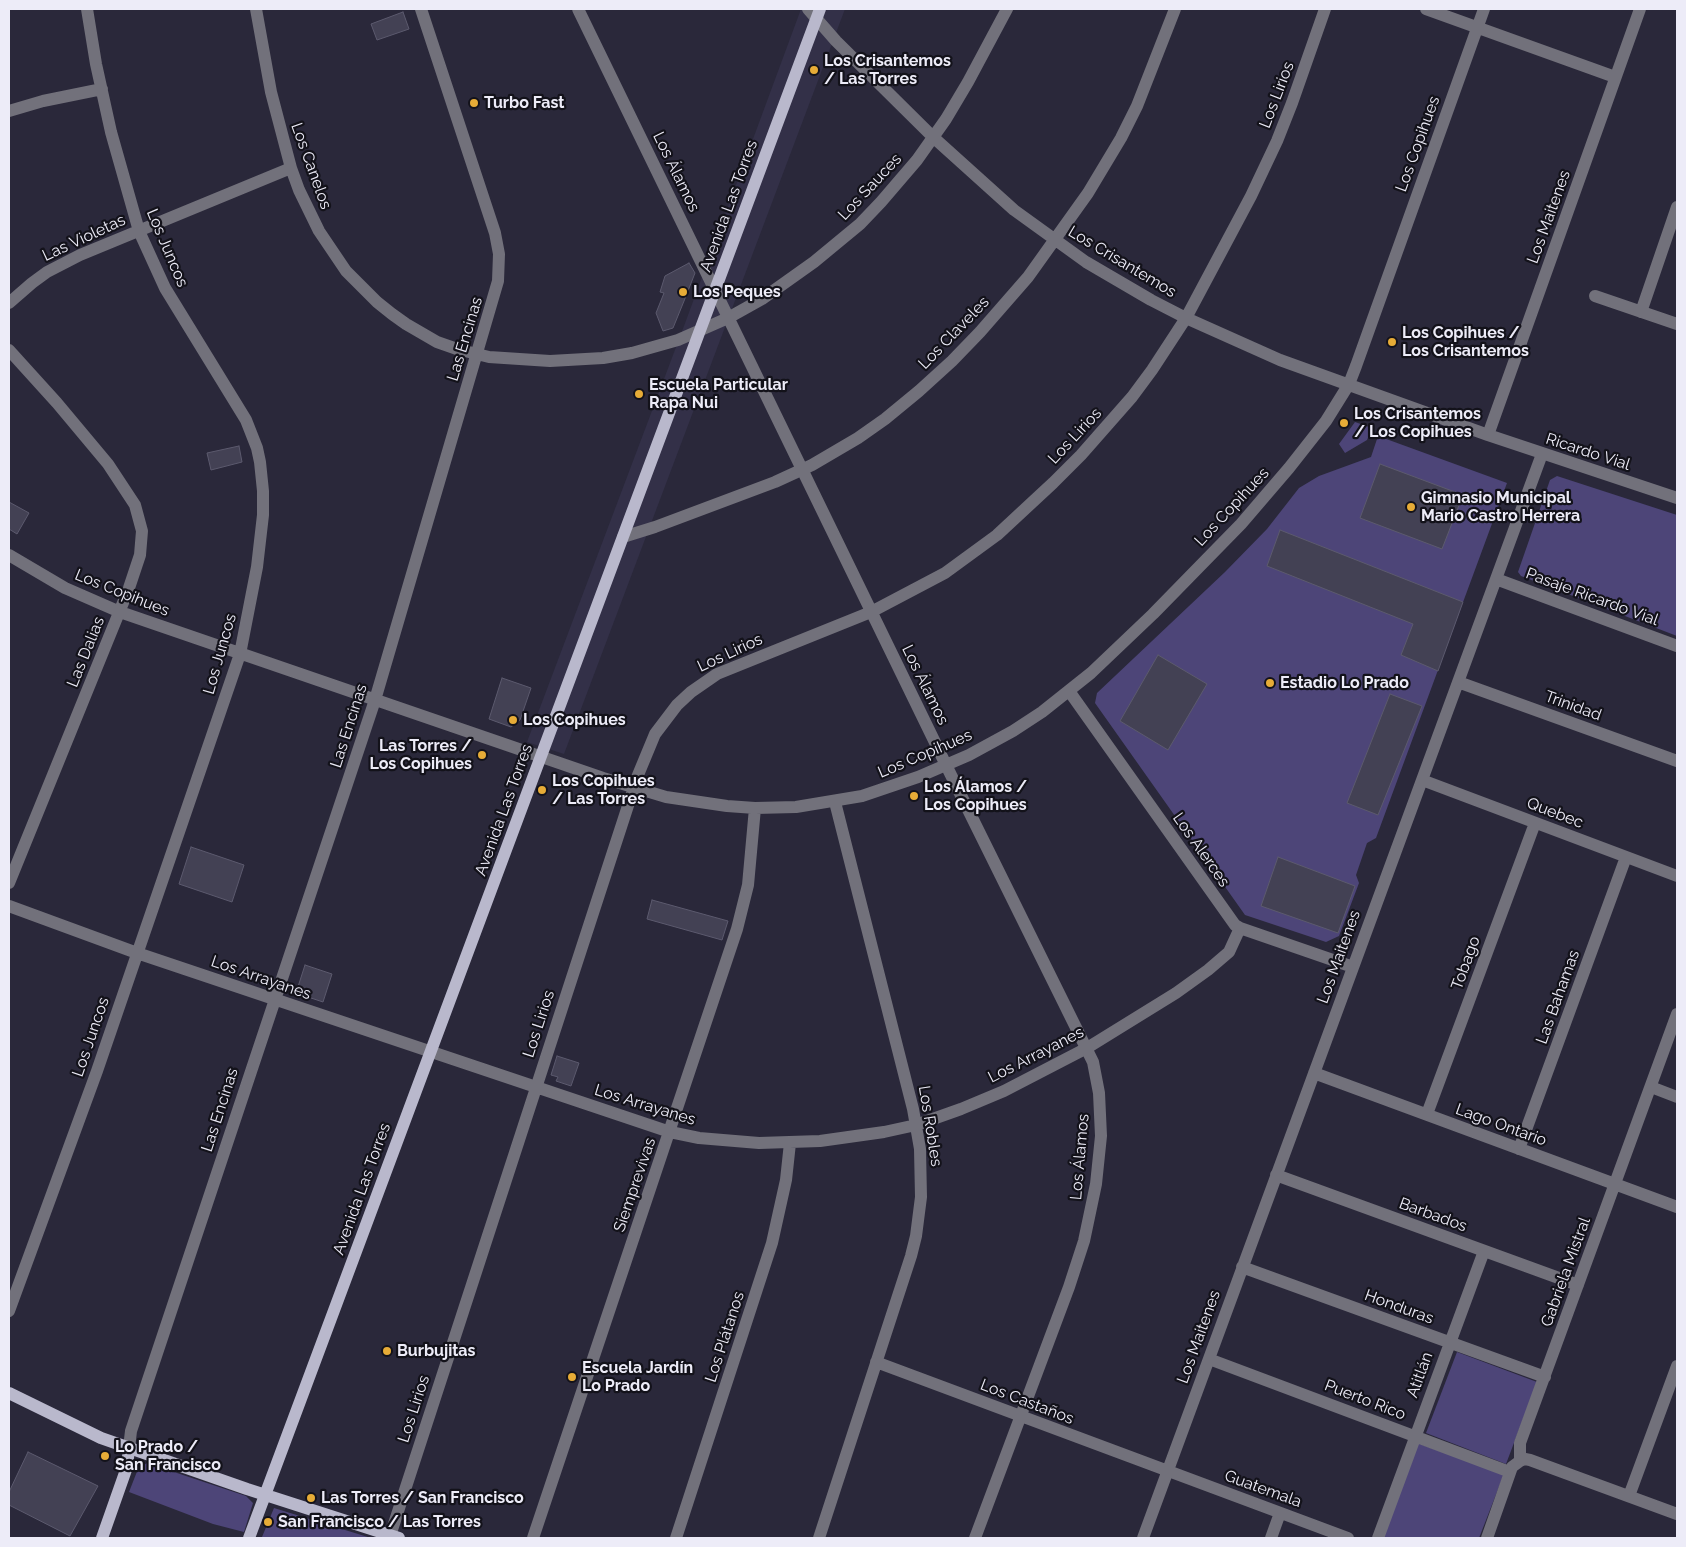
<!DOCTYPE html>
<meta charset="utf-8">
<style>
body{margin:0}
#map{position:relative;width:1686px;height:1547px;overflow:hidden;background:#2a283a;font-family:Raleway,sans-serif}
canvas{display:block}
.frame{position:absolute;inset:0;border:10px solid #edecf8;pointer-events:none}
</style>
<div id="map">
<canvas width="1686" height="1547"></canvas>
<div class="frame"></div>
</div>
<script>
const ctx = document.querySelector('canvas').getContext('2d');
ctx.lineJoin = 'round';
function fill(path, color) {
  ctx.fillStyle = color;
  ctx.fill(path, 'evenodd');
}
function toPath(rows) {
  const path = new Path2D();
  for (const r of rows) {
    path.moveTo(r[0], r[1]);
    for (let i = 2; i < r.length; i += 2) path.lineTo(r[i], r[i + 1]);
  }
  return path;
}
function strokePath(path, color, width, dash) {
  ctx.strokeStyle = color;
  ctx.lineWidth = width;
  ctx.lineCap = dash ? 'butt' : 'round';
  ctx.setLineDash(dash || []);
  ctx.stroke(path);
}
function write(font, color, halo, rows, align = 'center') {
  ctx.font = font + ' Raleway,sans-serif';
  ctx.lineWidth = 4.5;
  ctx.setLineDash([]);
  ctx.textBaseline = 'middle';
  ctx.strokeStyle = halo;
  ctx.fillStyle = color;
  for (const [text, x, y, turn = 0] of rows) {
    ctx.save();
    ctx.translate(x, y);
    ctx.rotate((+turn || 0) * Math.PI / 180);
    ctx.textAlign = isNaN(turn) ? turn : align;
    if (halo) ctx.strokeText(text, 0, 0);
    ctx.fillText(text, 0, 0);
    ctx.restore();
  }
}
const built = toPath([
 [801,9,845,9,564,754,527,742,684,326]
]);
const green = toPath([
 [1355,422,1372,428,1367,440,1345,453,1339,444],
 [1378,436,1507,483,1376,838,1367,843,1356,875,1359,883,1339,936,1326,942,1245,915,1095,703,1097,693,1225,572,1267,529,1299,488,1319,476,1371,457],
 [1557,476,1677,515,1677,636,1521,576,1518,572,1550,480],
 [1457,1352,1537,1382,1506,1464,1426,1433],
 [1417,1443,1504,1474,1479,1538,1382,1538],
 [147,1463,246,1496,253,1503,244,1532,213,1524,129,1492,138,1469],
 [274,1508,371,1538,262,1537]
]);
const building = toPath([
 [403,12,409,29,377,40,371,24,403,12],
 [689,263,695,273,684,301,673,328,663,331,656,313,664,293,660,292,665,276,689,263],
 [239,446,242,462,211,470,207,453,239,446],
 [1380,464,1463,495,1442,549,1360,518,1380,464],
 [9,502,29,513,17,534,9,529,9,502],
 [1280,530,1463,602,1438,671,1401,655,1413,624,1267,566,1280,530],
 [1158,655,1207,684,1168,750,1120,721,1158,655],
 [502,678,531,688,520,720,511,727,489,719,502,678],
 [1390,694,1422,706,1378,815,1347,803,1390,694],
 [191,847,244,865,232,902,179,884,191,847],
 [1278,857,1355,886,1338,933,1261,906,1278,857],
 [652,900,728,921,722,940,647,919,652,900],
 [305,965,332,974,323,1002,296,993,305,965],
 [557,1056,579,1063,571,1086,556,1081,558,1077,551,1075,557,1056],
 [28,1452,98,1486,70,1536,9,1505,9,1492,28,1452]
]);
const minor = toPath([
 [256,9,271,92,291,168,299,190,319,231,346,271,377,302,392,314,406,324,437,342,457,349,489,357,550,361,603,358,632,353,678,340,728,318,762,299,814,262,860,224,881,202,917,160,946,119,968,82,1007,9],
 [578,9,946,765,1093,1062,1099,1093,1101,1136,1096,1184,1084,1241,1069,1287,975,1538],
 [808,9,836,41,933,137,1014,210,1086,262,1151,300,1186,318,1280,360,1488,435,1677,498],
 [1426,9,1615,77],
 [9,111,43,101,102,89],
 [1595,296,1677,324],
 [9,303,32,283,47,272,80,255,291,168],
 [1641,312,1677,207],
 [9,350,57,403,108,464,135,505,142,531,140,555,129,588,9,883],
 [1488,435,1640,9],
 [623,537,655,527,775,482,812,465,858,438,885,419,919,391,952,361,980,332,1028,277,1088,193,1121,138,1137,106,1175,9],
 [9,555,65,588,120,612,603,778,666,797,727,806,755,808,796,807,862,796,918,777,969,755,1013,731,1042,712,1091,673,1153,614,1241,524,1289,468,1326,421,1349,384,1356,366,1484,9],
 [1496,579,1677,646],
 [1458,682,1677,761],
 [1069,691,1235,925,1240,928,1353,967],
 [1422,780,1677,876],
 [9,906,137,953,670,1132,699,1138,759,1143,820,1141,884,1132,916,1125,961,1109,1004,1091,1087,1048,1176,993,1208,970,1229,952,1240,928],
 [1314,1073,1677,1207],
 [1651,1087,1677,1097],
 [1427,1114,1535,823],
 [1519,1149,1626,857],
 [1276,1175,1578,1285],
 [1242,1267,1545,1377],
 [9,1311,97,1071,240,654,257,567,263,515,263,491,260,462,257,448,246,420,165,288,139,231,111,132,96,64,87,9],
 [1209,1359,1510,1472],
 [876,1362,1348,1538],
 [129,1448,131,1431,375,700,498,281,499,254,495,233,421,9],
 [1520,1461,1520,1443,1677,1014],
 [1629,1496,1677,1366],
 [390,1536,638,775,655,734,677,705,691,692,717,674,871,612,945,573,997,535,1053,483,1081,455,1132,397,1152,370,1186,318,1251,196,1277,141,1292,103,1325,9],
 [533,1538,737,929,748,885,755,808],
 [676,1538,772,1243,786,1180,790,1143],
 [819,1538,911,1256,916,1236,921,1197,920,1149,913,1109,835,802],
 [1143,1538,1542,454],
 [1271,1538,1280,1513],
 [1378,1538,1484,1251],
 [1487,1538,1512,1467,1520,1461,1525,1459,1530,1460,1677,1514]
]);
const major = toPath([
 [9,1393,101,1438,247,1489,399,1538],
 [102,1538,127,1467,129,1448],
 [249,1538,820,9]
]);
const markers = [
 [814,70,5,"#e7ac37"],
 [474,103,5,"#e7ac37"],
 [683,292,5,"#e7ac37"],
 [1392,342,5,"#e7ac37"],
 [639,394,5,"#e7ac37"],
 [1344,423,5,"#e7ac37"],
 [1411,507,5,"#e7ac37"],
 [1270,683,5,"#e7ac37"],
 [513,720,5,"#e7ac37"],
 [482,755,5,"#e7ac37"],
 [542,790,5,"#e7ac37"],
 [914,796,5,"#e7ac37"],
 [387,1351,5,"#e7ac37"],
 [572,1377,5,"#e7ac37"],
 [105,1456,5,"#e7ac37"],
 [311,1498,5,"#e7ac37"],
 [268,1522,5,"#e7ac37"]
];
const poiNames = [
 ["Los Crisantemos",824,61],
 ["/ Las Torres",824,79],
 ["Turbo Fast",484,103],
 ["Los Peques",693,292],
 ["Los Copihues /",1402,333],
 ["Los Crisantemos",1402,351],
 ["Escuela Particular",649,385],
 ["Rapa Nui",649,403],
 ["Los Crisantemos",1354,414],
 ["/ Los Copihues",1354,432],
 ["Gimnasio Municipal",1421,498],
 ["Mario Castro Herrera",1421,516],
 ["Estadio Lo Prado",1280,683],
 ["Los Copihues",523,720],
 ["Las Torres /",472,746,"right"],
 ["Los Copihues",472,764,"right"],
 ["Los Copihues",552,781],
 ["/ Las Torres",552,799],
 ["Los Álamos /",924,787],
 ["Los Copihues",924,805],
 ["Burbujitas",397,1351],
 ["Escuela Jardín",582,1368],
 ["Lo Prado",582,1386],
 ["Lo Prado /",115,1447],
 ["San Francisco",115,1465],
 ["Las Torres / San Francisco",321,1498],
 ["San Francisco / Las Torres",278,1522]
];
const streetNames = [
 ["Los Lirios",1277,95,-69],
 ["Los Copihues",1418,144,-70],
 ["Los Canelos",311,166,70],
 ["Los Álamos",676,172,64],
 ["Los Sauces",870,187,-47],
 ["Avenida Las Torres",729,206,-70],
 ["Los Maitenes",1549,217,-70],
 ["Las Violetas",84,238,-25],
 ["Los Juncos",167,248,67],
 ["Los Crisantemos",1122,262,31],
 ["Los Claveles",954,333,-46],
 ["Las Encinas",465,339,-73],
 ["Los Lirios",1075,436,-47],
 ["Ricardo Vial",1588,452,18],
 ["Los Copihues",1232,507,-47],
 ["Los Copihues",122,593,22],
 ["Pasaje Ricardo Vial",1592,597,20],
 ["Las Dalias",86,652,-68],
 ["Los Lirios",730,653,-25],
 ["Los Juncos",220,654,-74],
 ["Los Álamos",925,685,64],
 ["Trinidad",1573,706,20],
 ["Las Encinas",349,726,-72],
 ["Los Copihues",925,754,-23],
 ["Avenida Las Torres",504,810,-70],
 ["Quebec",1555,813,21],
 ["Los Alerces",1201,850,55],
 ["Los Maitenes",1339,957,-70],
 ["Tobago",1466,963,-70],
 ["Los Arrayanes",261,978,19],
 ["Las Bahamas",1558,997,-70],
 ["Los Lirios",539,1024,-72],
 ["Los Juncos",91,1037,-71],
 ["Los Arrayanes",1036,1055,-27],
 ["Los Arrayanes",645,1105,17],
 ["Las Encinas",220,1110,-72],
 ["Lago Ontario",1501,1125,20],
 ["Los Robles",930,1126,81],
 ["Los Álamos",1080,1157,-85],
 ["Siemprevivas",635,1185,-71],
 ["Avenida Las Torres",362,1189,-70],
 ["Barbados",1433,1215,20],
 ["Gabriela Mistral",1566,1272,-70],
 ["Honduras",1399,1307,20],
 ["Los Plátanos",725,1337,-72],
 ["Los Maitenes",1199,1337,-70],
 ["Atitlán",1420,1375,-70],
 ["Puerto Rico",1365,1400,21],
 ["Los Castaños",1027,1402,21],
 ["Los Lirios",414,1409,-72],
 ["Guatemala",1263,1489,20]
];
fill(built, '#333048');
fill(green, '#4d4578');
fill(building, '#434154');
strokePath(building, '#5c5a6e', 1);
strokePath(minor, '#72717b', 12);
strokePath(major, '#b9b8cc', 12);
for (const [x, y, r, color] of markers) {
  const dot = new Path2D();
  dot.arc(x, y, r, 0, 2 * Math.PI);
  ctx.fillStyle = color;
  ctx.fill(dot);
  strokePath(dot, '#13121a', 2);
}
write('bold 16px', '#edecf8', '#13121a', poiNames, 'left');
write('16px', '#edecf8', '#13121a', streetNames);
</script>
